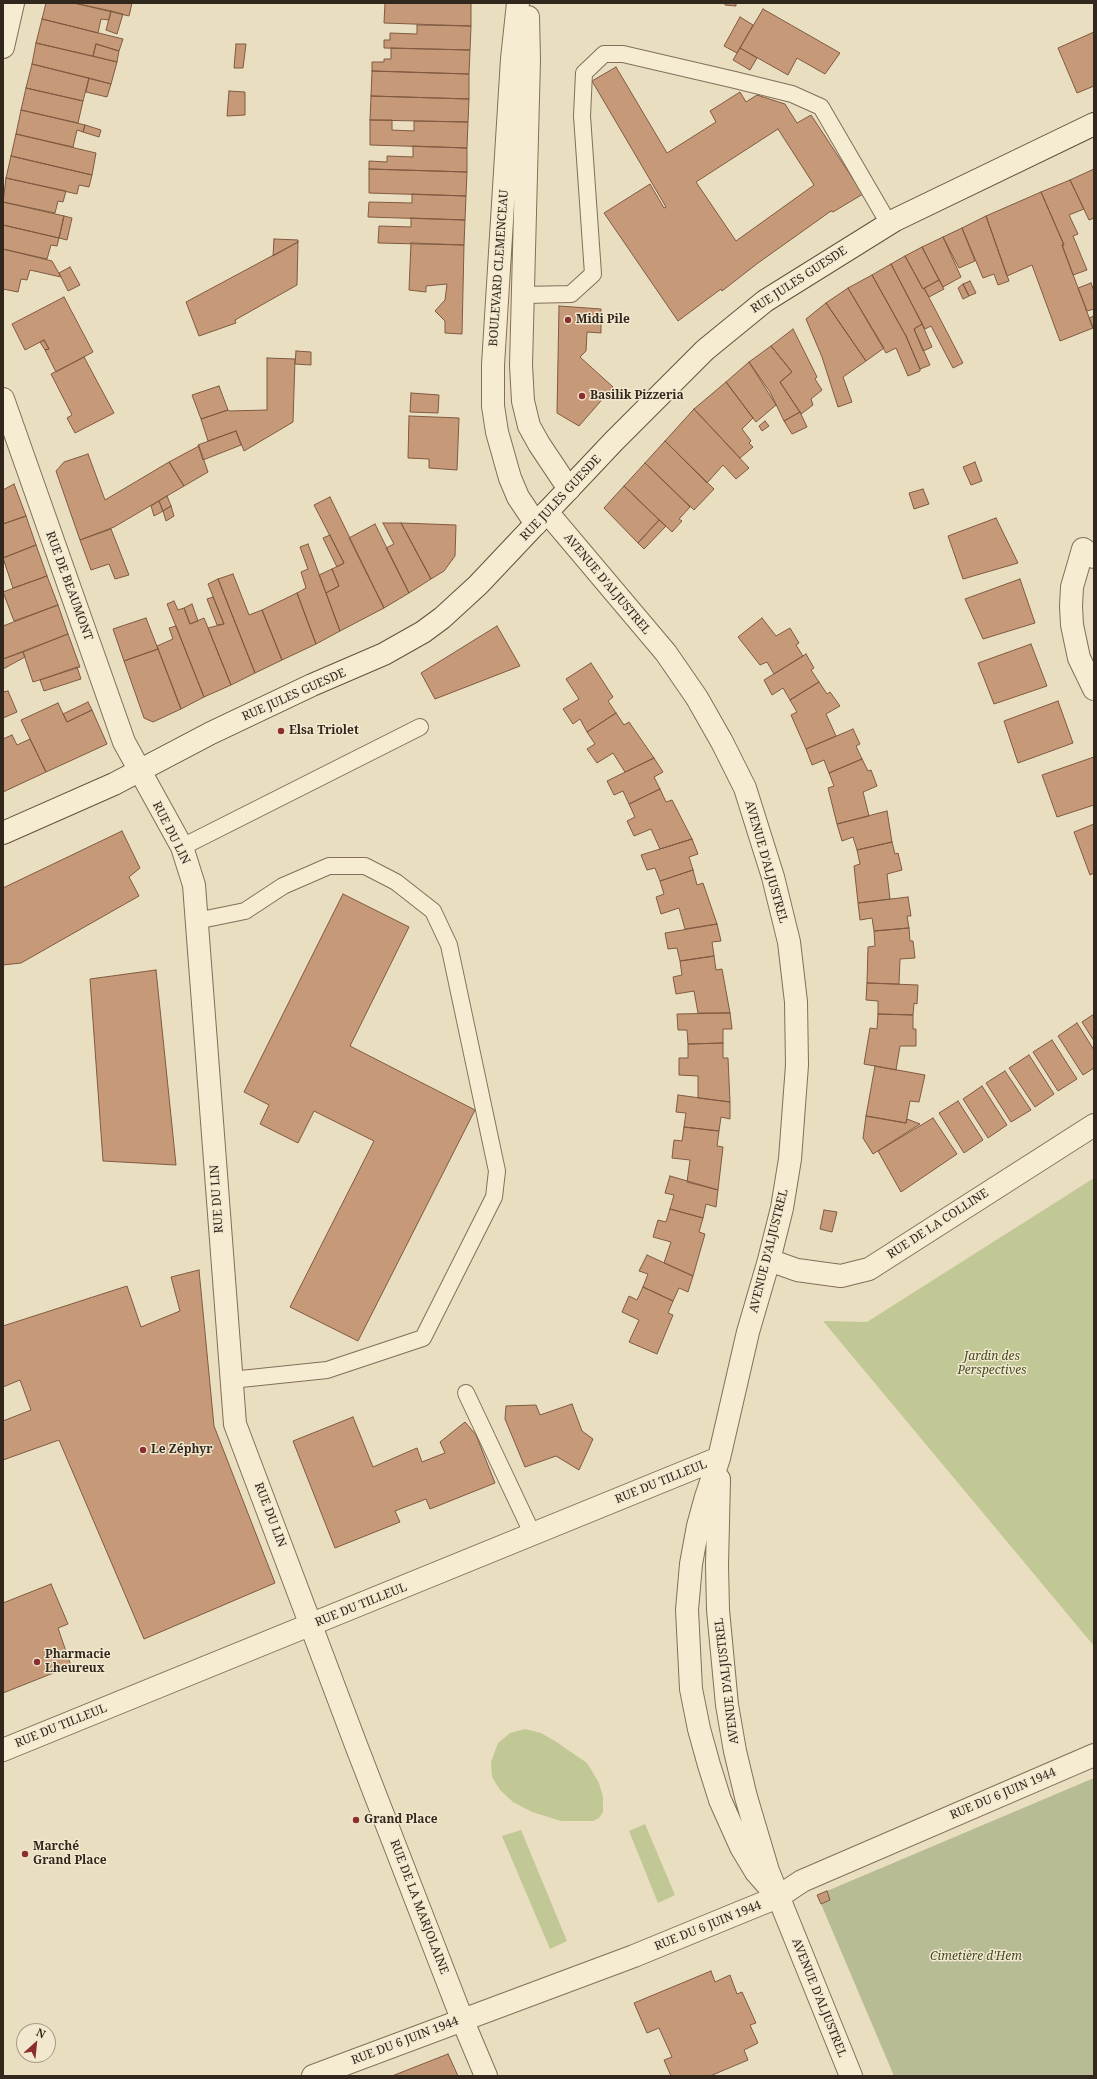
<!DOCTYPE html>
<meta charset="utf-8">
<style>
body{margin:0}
#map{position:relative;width:1097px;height:2079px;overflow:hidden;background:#eadec0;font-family:"Noto Serif",serif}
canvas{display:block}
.frame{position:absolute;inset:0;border:4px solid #32271d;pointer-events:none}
.north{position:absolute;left:16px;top:2023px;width:40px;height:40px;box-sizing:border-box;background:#f2e8cf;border:1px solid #a59b88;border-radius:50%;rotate:27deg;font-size:11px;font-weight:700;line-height:16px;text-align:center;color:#32271d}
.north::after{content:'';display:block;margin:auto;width:14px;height:18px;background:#8c2e2e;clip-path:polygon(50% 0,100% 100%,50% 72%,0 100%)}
</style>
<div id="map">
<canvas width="1097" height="2079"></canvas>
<div class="frame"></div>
<div class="north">N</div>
</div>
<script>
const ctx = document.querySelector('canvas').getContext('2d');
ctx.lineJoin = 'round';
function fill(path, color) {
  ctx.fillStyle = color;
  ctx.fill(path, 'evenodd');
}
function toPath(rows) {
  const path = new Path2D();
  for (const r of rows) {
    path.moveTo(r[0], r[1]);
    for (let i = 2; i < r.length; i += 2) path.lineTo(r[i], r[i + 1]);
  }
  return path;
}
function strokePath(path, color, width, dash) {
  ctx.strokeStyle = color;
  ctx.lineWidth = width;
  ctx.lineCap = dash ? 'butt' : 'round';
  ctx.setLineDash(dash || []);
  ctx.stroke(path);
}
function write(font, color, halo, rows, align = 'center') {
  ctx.font = font + ' "Noto Serif",serif';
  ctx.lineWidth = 3;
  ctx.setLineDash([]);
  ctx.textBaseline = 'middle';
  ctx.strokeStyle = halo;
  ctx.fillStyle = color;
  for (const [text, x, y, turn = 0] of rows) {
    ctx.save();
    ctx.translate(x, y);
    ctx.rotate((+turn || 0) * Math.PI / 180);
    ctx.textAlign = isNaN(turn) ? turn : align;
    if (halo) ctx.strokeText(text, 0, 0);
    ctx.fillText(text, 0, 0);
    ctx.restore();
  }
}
const green = toPath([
 [1094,1178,1094,1646,823,1321,867,1322],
 [525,1729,541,1733,555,1741,587,1763,599,1783,603,1797,603,1812,599,1818,593,1821,561,1821,532,1812,513,1802,500,1790,492,1777,491,1762,498,1743,510,1733],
 [645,1824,675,1895,658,1903,629,1831],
 [521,1830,567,1941,550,1949,502,1836]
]);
const cemetery = toPath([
 [1094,1778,1094,2076,894,2076,821,1904,830,1900,827,1891]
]);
const building = toPath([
 [46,3,74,3,111,11,109,20,101,19,98,33,42,19,46,3],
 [74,3,132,3,129,16,74,3],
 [385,3,471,3,471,26,384,23,385,3],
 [725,3,736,3,736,6,725,5,725,3],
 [763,9,840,53,825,74,797,58,788,75,740,48,763,9],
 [111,11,123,14,117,34,106,30,111,11],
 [740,17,753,25,737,53,724,46,740,17],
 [42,19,123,39,119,51,96,44,93,56,36,43,42,19],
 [417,25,471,26,470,50,384,48,384,40,390,40,390,33,417,34,417,25],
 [1094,32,1094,86,1077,93,1058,48,1094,32],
 [36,43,117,62,111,84,32,64,36,43],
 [96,44,119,51,117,62,93,56,96,44],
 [236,44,246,44,243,68,234,68,236,44],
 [391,48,470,50,469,74,372,71,372,62,384,62,384,59,391,59,391,48],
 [740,48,757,58,750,70,733,60,740,48],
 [32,64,89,78,83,101,26,88,32,64],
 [616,67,667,153,716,122,710,111,740,92,746,102,757,95,785,104,797,123,811,115,863,194,833,212,831,211,758,263,722,291,721,289,678,321,604,213,650,184,664,208,666,207,592,81,616,67],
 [778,129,814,185,736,241,696,182,778,129],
 [372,71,469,74,469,99,371,96,372,71],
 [89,78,111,84,107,97,86,92,89,78],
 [26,88,83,101,78,123,21,110,26,88],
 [229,91,245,92,245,115,227,116,229,91],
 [371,96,469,99,468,122,370,120,371,96],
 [21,110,85,125,83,132,77,130,73,147,16,134,21,110],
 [370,120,392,120,392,130,414,131,414,121,468,122,467,148,370,145,370,120],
 [85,125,101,130,99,137,83,132,85,125],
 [16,134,96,153,92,175,11,156,16,134],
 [413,146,467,148,467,172,369,169,369,161,387,162,387,156,413,157,413,146],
 [11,156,92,175,89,187,79,185,77,194,6,178,11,156],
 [369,169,467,172,466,196,369,193,369,169],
 [1094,169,1094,218,1089,220,1070,180,1094,169],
 [6,178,66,191,63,202,58,201,55,213,3,202,6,178],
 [1070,180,1084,209,1069,215,1078,234,1073,236,1087,270,1073,275,1062,245,1064,245,1041,192,1070,180],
 [1041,192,1064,245,1062,245,1093,328,1060,341,1032,265,1007,276,986,216,1041,192],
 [412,194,466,196,465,220,368,217,369,202,412,203,412,194],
 [3,202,64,216,59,238,3,225,3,202],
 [64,216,72,218,67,240,59,238,64,216],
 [986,216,1009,281,998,285,994,274,983,278,962,228,986,216],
 [411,218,465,220,464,245,378,243,379,226,411,227,411,218],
 [3,225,59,238,57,246,51,245,47,259,3,249,3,225],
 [962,228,975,261,959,268,943,237,962,228],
 [943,237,961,277,943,287,922,247,943,237],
 [274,239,298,240,298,242,273,256,274,239],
 [298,242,297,285,235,320,236,323,199,336,186,302,298,242],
 [411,243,464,245,462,334,445,333,445,321,435,311,445,300,447,284,426,286,426,292,409,290,411,243],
 [922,247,939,280,923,289,905,256,922,247],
 [3,249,52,261,61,277,30,270,27,280,21,279,18,292,3,289,3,249],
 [905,256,923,289,924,288,963,363,953,368,931,326,925,329,891,264,905,256],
 [891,264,922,324,914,329,930,365,920,369,906,336,872,275,891,264],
 [70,267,80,285,68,291,59,273,70,267],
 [872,275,906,336,920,369,920,371,908,376,896,348,886,353,848,288,872,275],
 [939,280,944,289,929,297,924,288,939,280],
 [970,281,976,293,969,296,963,284,970,281],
 [1091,283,1094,291,1094,309,1087,311,1078,288,1091,283],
 [963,284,969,296,963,299,958,288,963,284],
 [848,288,884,348,866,361,826,303,848,288],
 [64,297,93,352,56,372,45,350,49,349,44,340,25,350,12,324,64,297],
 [826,303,866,361,843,377,852,402,838,407,822,357,806,319,826,303],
 [559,306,601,309,601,333,587,332,586,351,580,357,613,387,579,426,557,413,559,306],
 [1094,316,1094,328,1093,328,1089,318,1094,316],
 [922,324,932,347,923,351,914,329,922,324],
 [793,329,817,377,815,379,822,390,811,399,813,405,801,414,780,382,792,372,771,346,793,329],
 [44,340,49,349,45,350,40,342,44,340],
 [771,346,792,372,780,382,800,412,784,421,770,392,749,362,771,346],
 [296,351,311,352,311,365,295,364,296,351],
 [84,357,114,413,75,433,67,418,72,415,51,374,84,357],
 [267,358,295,359,293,422,244,451,236,431,208,441,201,419,228,410,229,411,267,410,267,358],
 [749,362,776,405,756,422,726,382,749,362],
 [726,382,753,418,742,429,751,441,749,443,753,447,740,458,694,409,726,382],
 [219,386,228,410,201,419,192,395,219,386],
 [411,393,439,395,438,413,410,412,411,393],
 [694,409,749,468,736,479,723,465,707,483,665,441,694,409],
 [800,412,807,427,792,434,784,421,800,412],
 [409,416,459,418,457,470,429,468,429,459,408,458,409,416],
 [765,421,769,426,762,431,759,426,765,421],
 [236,431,241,445,203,460,198,445,236,431],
 [665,441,714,489,694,510,645,463,665,441],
 [199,446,208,472,184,486,169,462,199,446],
 [88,454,105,500,169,462,184,486,114,527,80,540,56,471,64,462,88,454],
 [975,462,982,481,971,485,963,467,975,462],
 [645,463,690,507,679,519,682,521,672,532,624,486,645,463],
 [14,484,26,516,3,524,3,490,14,484],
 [624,486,659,520,638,543,604,508,624,486],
 [923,489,929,504,914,509,909,493,923,489],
 [167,496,171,506,163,511,159,501,167,496],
 [330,497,384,608,340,631,326,593,339,586,332,569,344,563,314,505,330,497],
 [159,501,163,511,154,516,151,506,159,501],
 [171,506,174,516,166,521,163,511,171,506],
 [26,516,36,545,3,558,3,524,26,516],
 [996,518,1018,563,963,579,948,536,996,518],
 [659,520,666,526,644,549,638,543,659,520],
 [383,523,401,523,431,579,409,593,386,548,394,544,383,523],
 [401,523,456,525,455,556,444,571,431,579,401,523],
 [375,524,409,593,384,608,349,538,375,524],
 [111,529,129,575,115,579,109,564,91,570,80,540,111,529],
 [330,535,344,563,337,567,323,538,330,535],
 [308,544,340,631,316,644,297,593,306,588,301,572,308,569,300,547,308,544],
 [36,545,47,576,13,588,3,558,36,545],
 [332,569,339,586,326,593,319,575,332,569],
 [233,574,249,615,262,610,282,660,255,673,218,579,233,574],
 [47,576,58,605,14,621,3,592,47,576],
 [218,579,255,673,231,685,208,628,224,624,208,584,218,579],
 [1020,579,1035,623,983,639,965,599,1020,579],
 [297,593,316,644,282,660,262,610,297,593],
 [213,597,224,624,217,625,207,599,213,597],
 [174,601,178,610,184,608,190,624,204,618,231,685,204,697,167,604,174,601],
 [192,604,198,621,190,624,184,608,192,604],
 [58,605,68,634,3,659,3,626,58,605],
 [146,618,158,649,124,661,113,629,146,618],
 [762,618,776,636,790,628,799,643,796,645,803,656,774,674,767,662,760,665,738,637,762,618],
 [176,626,204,697,181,709,157,646,173,639,169,628,176,626],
 [497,626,520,666,435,699,421,673,497,626],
 [68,634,80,667,33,682,23,652,68,634],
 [1031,644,1047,686,994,704,978,663,1031,644],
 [158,649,181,709,153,722,144,718,124,661,158,649],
 [23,652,25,657,3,669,3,659,23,652],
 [806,654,814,668,811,670,819,682,790,700,783,688,772,695,764,680,806,654],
 [591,663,613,697,608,701,616,713,587,732,580,719,573,724,563,709,579,699,566,679,591,663],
 [77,667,81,679,44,691,40,680,77,667],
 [819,682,827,694,830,692,840,706,826,714,836,736,806,749,791,715,797,712,790,700,819,682],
 [8,691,17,712,3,718,3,692,8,691],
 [1058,701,1073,743,1018,763,1004,721,1058,701],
 [88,702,92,710,67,722,63,714,88,702],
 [58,703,67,722,92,710,107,744,46,772,21,720,58,703],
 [616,713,624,725,629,722,654,758,625,772,613,753,597,763,587,749,595,744,587,732,616,713],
 [853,729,860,744,856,746,862,759,829,773,824,760,812,765,806,749,853,729],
 [12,735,17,745,30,739,46,772,3,792,3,739,12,735],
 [1094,757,1094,805,1057,817,1042,775,1094,757],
 [654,758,663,772,654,777,660,789,629,804,623,791,614,795,607,781,654,758],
 [862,759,868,771,871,770,877,786,863,792,869,816,837,824,828,788,834,786,829,773,862,759],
 [660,789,666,802,672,800,692,839,660,849,651,829,634,836,627,821,635,817,629,804,660,789],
 [887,811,892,842,857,850,853,837,842,841,837,824,887,811],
 [1094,824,1094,873,1090,875,1074,832,1094,824],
 [122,831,140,868,129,877,139,896,21,963,3,965,3,888,122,831],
 [692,839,698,854,689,857,693,870,660,881,655,868,647,870,641,855,692,839],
 [892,842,895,854,898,853,902,870,887,874,890,899,858,903,854,866,860,864,857,850,892,842],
 [693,870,697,885,703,883,717,924,685,929,679,908,661,914,656,897,664,894,660,881,693,870],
 [343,894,409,927,350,1046,475,1110,358,1341,290,1307,374,1141,314,1111,298,1143,260,1124,269,1105,244,1092,343,894],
 [908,897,911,916,907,916,909,928,874,931,872,918,860,920,858,903,908,897],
 [717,924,721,941,712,942,714,956,680,961,677,948,668,949,665,933,717,924],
 [909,928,910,941,913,941,915,958,900,959,899,984,867,983,868,947,875,946,874,931,909,928],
 [714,956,716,970,722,969,730,1013,698,1013,694,991,676,994,673,977,682,975,680,961,714,956],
 [156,970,176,1165,103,1161,90,979,156,970],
 [867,983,918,985,917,1004,914,1003,913,1015,878,1014,878,1001,866,1000,867,983],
 [730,1013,732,1029,723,1029,723,1043,688,1044,687,1030,678,1030,677,1014,730,1013],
 [878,1014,913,1015,913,1029,916,1029,916,1046,900,1046,896,1070,864,1064,870,1028,877,1029,878,1014],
 [1094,1014,1094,1041,1082,1022,1094,1014],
 [1077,1023,1094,1050,1094,1068,1083,1075,1058,1036,1077,1023],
 [1052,1040,1077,1079,1058,1091,1033,1052,1052,1040],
 [723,1043,723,1058,728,1058,730,1102,698,1098,698,1076,679,1075,679,1058,688,1058,688,1044,723,1043],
 [1029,1055,1054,1094,1035,1107,1009,1068,1029,1055],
 [875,1066,925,1075,919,1102,910,1101,906,1123,866,1116,875,1066],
 [1005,1071,1031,1110,1011,1122,986,1083,1005,1071],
 [982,1086,1007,1125,988,1138,963,1099,982,1086],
 [678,1095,730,1102,730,1119,721,1117,719,1131,684,1127,686,1113,676,1112,678,1095],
 [958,1101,983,1140,964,1153,939,1113,958,1101],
 [866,1116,906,1123,907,1119,920,1124,873,1154,863,1138,866,1116],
 [933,1118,957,1154,901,1192,878,1151,933,1118],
 [684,1127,719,1131,717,1146,723,1147,718,1190,687,1182,690,1160,672,1158,674,1140,682,1141,684,1127],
 [670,1176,718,1190,716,1207,706,1204,703,1218,670,1209,674,1195,665,1193,670,1176],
 [670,1209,703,1218,699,1232,705,1234,693,1276,664,1263,671,1242,653,1237,658,1220,666,1222,670,1209],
 [824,1210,837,1212,832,1232,820,1229,824,1210],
 [647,1255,693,1276,688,1292,679,1288,673,1301,643,1287,648,1274,639,1271,647,1255],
 [199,1270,214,1426,275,1583,144,1639,59,1440,3,1460,3,1421,31,1410,20,1380,3,1387,3,1326,127,1286,141,1327,180,1311,171,1277,199,1270],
 [643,1287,673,1301,668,1313,673,1315,657,1354,629,1342,639,1320,622,1312,629,1296,637,1300,643,1287],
 [572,1404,582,1431,593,1439,579,1470,556,1456,525,1467,505,1419,506,1406,536,1405,540,1415,572,1404],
 [353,1417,373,1467,417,1448,422,1462,445,1453,440,1442,465,1422,476,1435,495,1483,430,1509,426,1499,395,1511,400,1522,335,1548,293,1441,353,1417],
 [51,1584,68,1624,58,1628,71,1666,3,1693,3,1603,51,1584],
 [827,1891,830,1900,821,1904,817,1895,827,1891],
 [711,1971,715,1982,730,1975,737,1994,742,1992,756,2023,750,2025,758,2043,744,2050,748,2060,710,2076,671,2076,664,2060,672,2057,659,2028,647,2033,634,2003,711,1971],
 [448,2054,458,2076,392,2076,448,2054]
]);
const service = toPath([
 [523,295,571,294,593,274,582,116,584,73,604,54,623,54,735,80,792,94,821,107,889,224],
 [182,847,420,727],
 [196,921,245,911,283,886,329,866,365,866,396,882,433,911,449,945,497,1171,494,1197,423,1338,327,1370,231,1380],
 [466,1393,533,1535]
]);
const minor = toPath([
 [3,47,13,3],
 [3,399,124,742,182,847,194,885,235,1424,356,1745,462,2019,486,2076],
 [547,512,666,653,697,698,722,742,745,788,773,877,789,942,796,1002,797,1065,790,1159,782,1208,769,1260,748,1332,719,1458,706,1497,698,1526,691,1564,687,1610,691,1689,699,1729,709,1765,720,1800,741,1847,756,1872,778,1897],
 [1094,557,1083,549,1072,587,1071,606,1072,625,1079,658,1094,689],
 [769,1260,797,1270,841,1276,869,1269,1094,1125],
 [719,1479,717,1565,718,1610,727,1705,735,1751,746,1797,768,1871,851,2076],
 [3,1750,719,1458],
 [313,2076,634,1956,741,1912,778,1897,802,1881,1094,1755]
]);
const tertiary = toPath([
 [518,3,512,59,493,365,493,406,497,432,510,478,518,497,536,524],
 [528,17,529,60,521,365,523,401,529,426,539,444,569,489]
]);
const secondary = toPath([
 [3,833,114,784,211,733,312,685,384,654,423,632,442,618,478,585,614,441,705,350,765,301,895,220,1094,124]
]);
const markers = [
 [568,320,4,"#8c2e2e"],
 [582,396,4,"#8c2e2e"],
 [281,731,4,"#8c2e2e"],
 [143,1450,4,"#8c2e2e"],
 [37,1662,4,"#8c2e2e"],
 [356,1820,4,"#8c2e2e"],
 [25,1854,4,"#8c2e2e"]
];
const streetNames = [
 ["BOULEVARD CLEMENCEAU",499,268,-86],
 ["RUE JULES GUESDE",799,280,-33],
 ["RUE JULES GUESDE",561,498,-47],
 ["AVENUE D'ALJUSTREL",607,584,50],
 ["RUE DE BEAUMONT",69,586,70],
 ["RUE JULES GUESDE",294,695,-24],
 ["RUE DU LIN",171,833,63],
 ["AVENUE D'ALJUSTREL",766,862,74],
 ["RUE DU LIN",217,1199,-94],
 ["RUE DE LA COLLINE",938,1224,-33],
 ["AVENUE D'ALJUSTREL",769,1251,-76],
 ["RUE DU TILLEUL",661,1482,-22],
 ["RUE DU LIN",270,1515,69],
 ["RUE DU TILLEUL",361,1605,-22],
 ["AVENUE D'ALJUSTREL",727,1681,-97],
 ["RUE DU TILLEUL",61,1726,-22],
 ["RUE DU 6 JUIN 1944",1003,1794,-23],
 ["RUE DE LA MARJOLAINE",419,1907,69],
 ["RUE DU 6 JUIN 1944",708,1926,-22],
 ["AVENUE D'ALJUSTREL",819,1998,68],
 ["RUE DU 6 JUIN 1944",405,2041,-21]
];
const poiNames = [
 ["Midi Pile",576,320],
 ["Basilik Pizzeria",590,396],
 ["Elsa Triolet",289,731],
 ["Le Zéphyr",151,1450],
 ["Pharmacie",45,1655],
 ["Lheureux",45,1669],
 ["Grand Place",364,1820],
 ["Marché",33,1847],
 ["Grand Place",33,1861]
];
const parkNames = [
 ["Jardin des",992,1357],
 ["Perspectives",992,1371],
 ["Cimetière d'Hem",976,1957]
];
fill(green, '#c1c795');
fill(cemetery, '#b7bc94');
fill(building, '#c69978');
strokePath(building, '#7f5a41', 1);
strokePath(service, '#826f59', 18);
strokePath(minor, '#826f59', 24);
strokePath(tertiary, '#826f59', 24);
strokePath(secondary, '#63513d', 24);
strokePath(service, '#f6ecd2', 16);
strokePath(minor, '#f6ecd2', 22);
strokePath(tertiary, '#f6ecd2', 22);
strokePath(secondary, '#f6ecd2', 22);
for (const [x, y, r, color] of markers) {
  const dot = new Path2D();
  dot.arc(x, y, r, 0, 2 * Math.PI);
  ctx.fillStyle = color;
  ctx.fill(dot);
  strokePath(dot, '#f2e8cf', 1.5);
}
write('12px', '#32271d', '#f2e8cf', streetNames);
write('bold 12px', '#32271d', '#f2e8cf', poiNames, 'left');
write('italic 12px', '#434d25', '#f2e8cf', parkNames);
</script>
